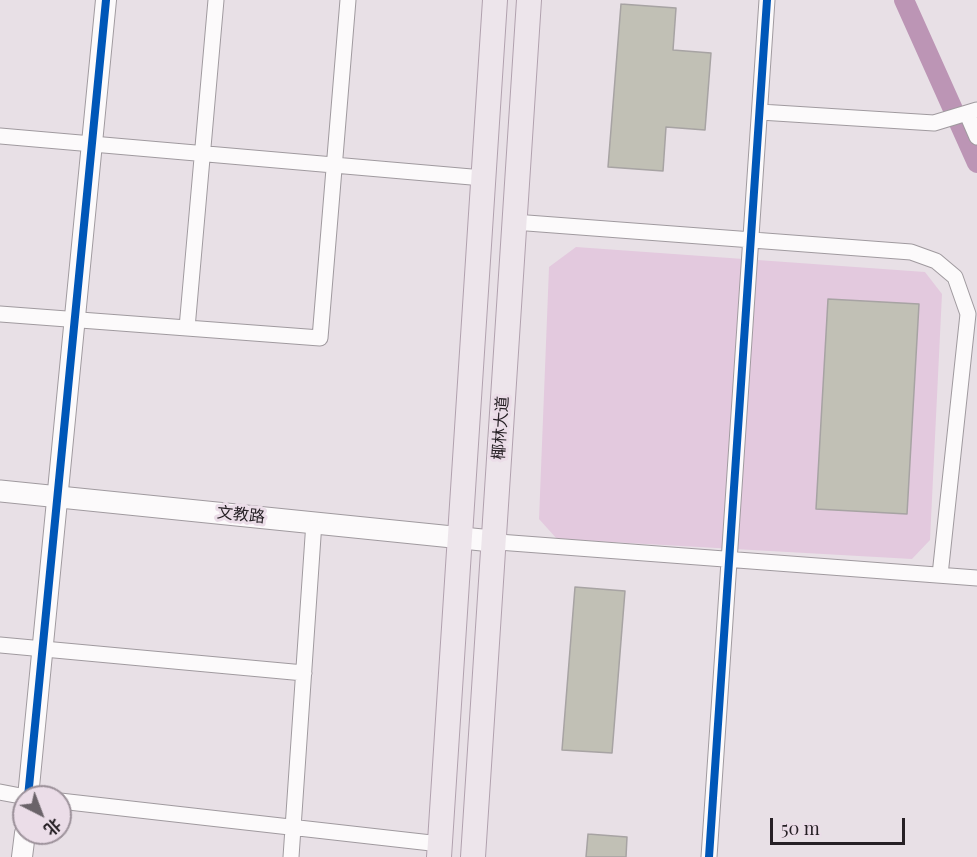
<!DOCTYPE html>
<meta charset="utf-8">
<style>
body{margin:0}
#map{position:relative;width:977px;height:857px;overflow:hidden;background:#e8e0e6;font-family:"Playfair Display","Noto Sans SC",serif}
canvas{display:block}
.north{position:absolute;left:12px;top:785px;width:60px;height:60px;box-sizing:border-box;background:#ebdde8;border:2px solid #9c919a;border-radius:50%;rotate:138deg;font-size:16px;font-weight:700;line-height:24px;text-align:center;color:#262025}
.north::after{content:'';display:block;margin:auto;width:21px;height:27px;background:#6a6369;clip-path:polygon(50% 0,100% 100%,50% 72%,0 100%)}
.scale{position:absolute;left:770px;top:818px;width:135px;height:27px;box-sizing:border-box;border:3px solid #262025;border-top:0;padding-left:8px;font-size:18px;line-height:21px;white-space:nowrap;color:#262025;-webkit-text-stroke:4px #ebdde8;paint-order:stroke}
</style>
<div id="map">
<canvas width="977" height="857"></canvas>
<div class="north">北</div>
<div class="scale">50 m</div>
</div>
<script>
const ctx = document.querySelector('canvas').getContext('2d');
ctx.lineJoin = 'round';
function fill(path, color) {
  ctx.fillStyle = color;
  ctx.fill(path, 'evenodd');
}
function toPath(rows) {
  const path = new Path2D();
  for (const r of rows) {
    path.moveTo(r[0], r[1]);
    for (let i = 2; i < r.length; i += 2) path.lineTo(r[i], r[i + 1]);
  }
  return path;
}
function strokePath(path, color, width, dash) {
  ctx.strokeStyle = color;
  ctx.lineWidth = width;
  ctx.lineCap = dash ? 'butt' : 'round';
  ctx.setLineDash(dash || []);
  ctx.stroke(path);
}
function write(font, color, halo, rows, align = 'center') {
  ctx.font = font + ' "Playfair Display","Noto Sans SC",serif';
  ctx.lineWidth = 6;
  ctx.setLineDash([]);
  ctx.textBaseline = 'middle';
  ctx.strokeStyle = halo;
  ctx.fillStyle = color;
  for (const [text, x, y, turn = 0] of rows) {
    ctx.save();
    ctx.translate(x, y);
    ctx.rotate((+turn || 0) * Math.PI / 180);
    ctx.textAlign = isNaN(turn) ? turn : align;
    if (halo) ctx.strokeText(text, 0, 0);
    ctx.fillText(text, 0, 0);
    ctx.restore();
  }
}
const green = toPath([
 [576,247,925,272,942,294,930,540,912,559,557,539,539,519,549,267]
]);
const canal = toPath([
 [904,0,977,163]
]);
const building = toPath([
 [621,4,676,8,673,50,711,53,705,130,666,127,663,171,608,167,621,4],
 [828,299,919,304,907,514,816,509,828,299],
 [575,587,625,591,612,753,562,750,575,587],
 [588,834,627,837,626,857,586,857,588,834]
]);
const minor = toPath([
 [760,112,934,123,977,110],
 [967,114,977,137],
 [0,136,483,178],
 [514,222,911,252,936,261,955,277,968,314,940,575],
 [0,314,320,338,348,0],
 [187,328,216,0],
 [485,541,977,578],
 [0,645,304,673],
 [0,792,26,797],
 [60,801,440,844],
 [291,857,314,522],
 [709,857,767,0]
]);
const tertiary = toPath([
 [28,797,106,0],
 [22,857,25,833]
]);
const secondary = toPath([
 [0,491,482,540]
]);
const primary = toPath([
 [439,857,495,0],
 [473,857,529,0]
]);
const cycleway = toPath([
 [28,797,106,0],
 [709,857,767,0]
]);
const streetNames = [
 ["椰林大道",501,428,-86],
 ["文教路",241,515,6]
];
fill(green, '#e3c9de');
strokePath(canal, '#bc95b5', 20);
fill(building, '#c1c0b5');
strokePath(building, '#a7a3a3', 1.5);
strokePath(minor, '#a09a9f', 17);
strokePath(tertiary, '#a09a9f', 22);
strokePath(secondary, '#a09a9f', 23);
strokePath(primary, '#b1a1ae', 26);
strokePath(minor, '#fcfafb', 15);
strokePath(tertiary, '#fcfafb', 20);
strokePath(secondary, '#fcfafb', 21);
strokePath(primary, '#ede5eb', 24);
strokePath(cycleway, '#0057b8', 8);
write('16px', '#262025', '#ebdde8', streetNames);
</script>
